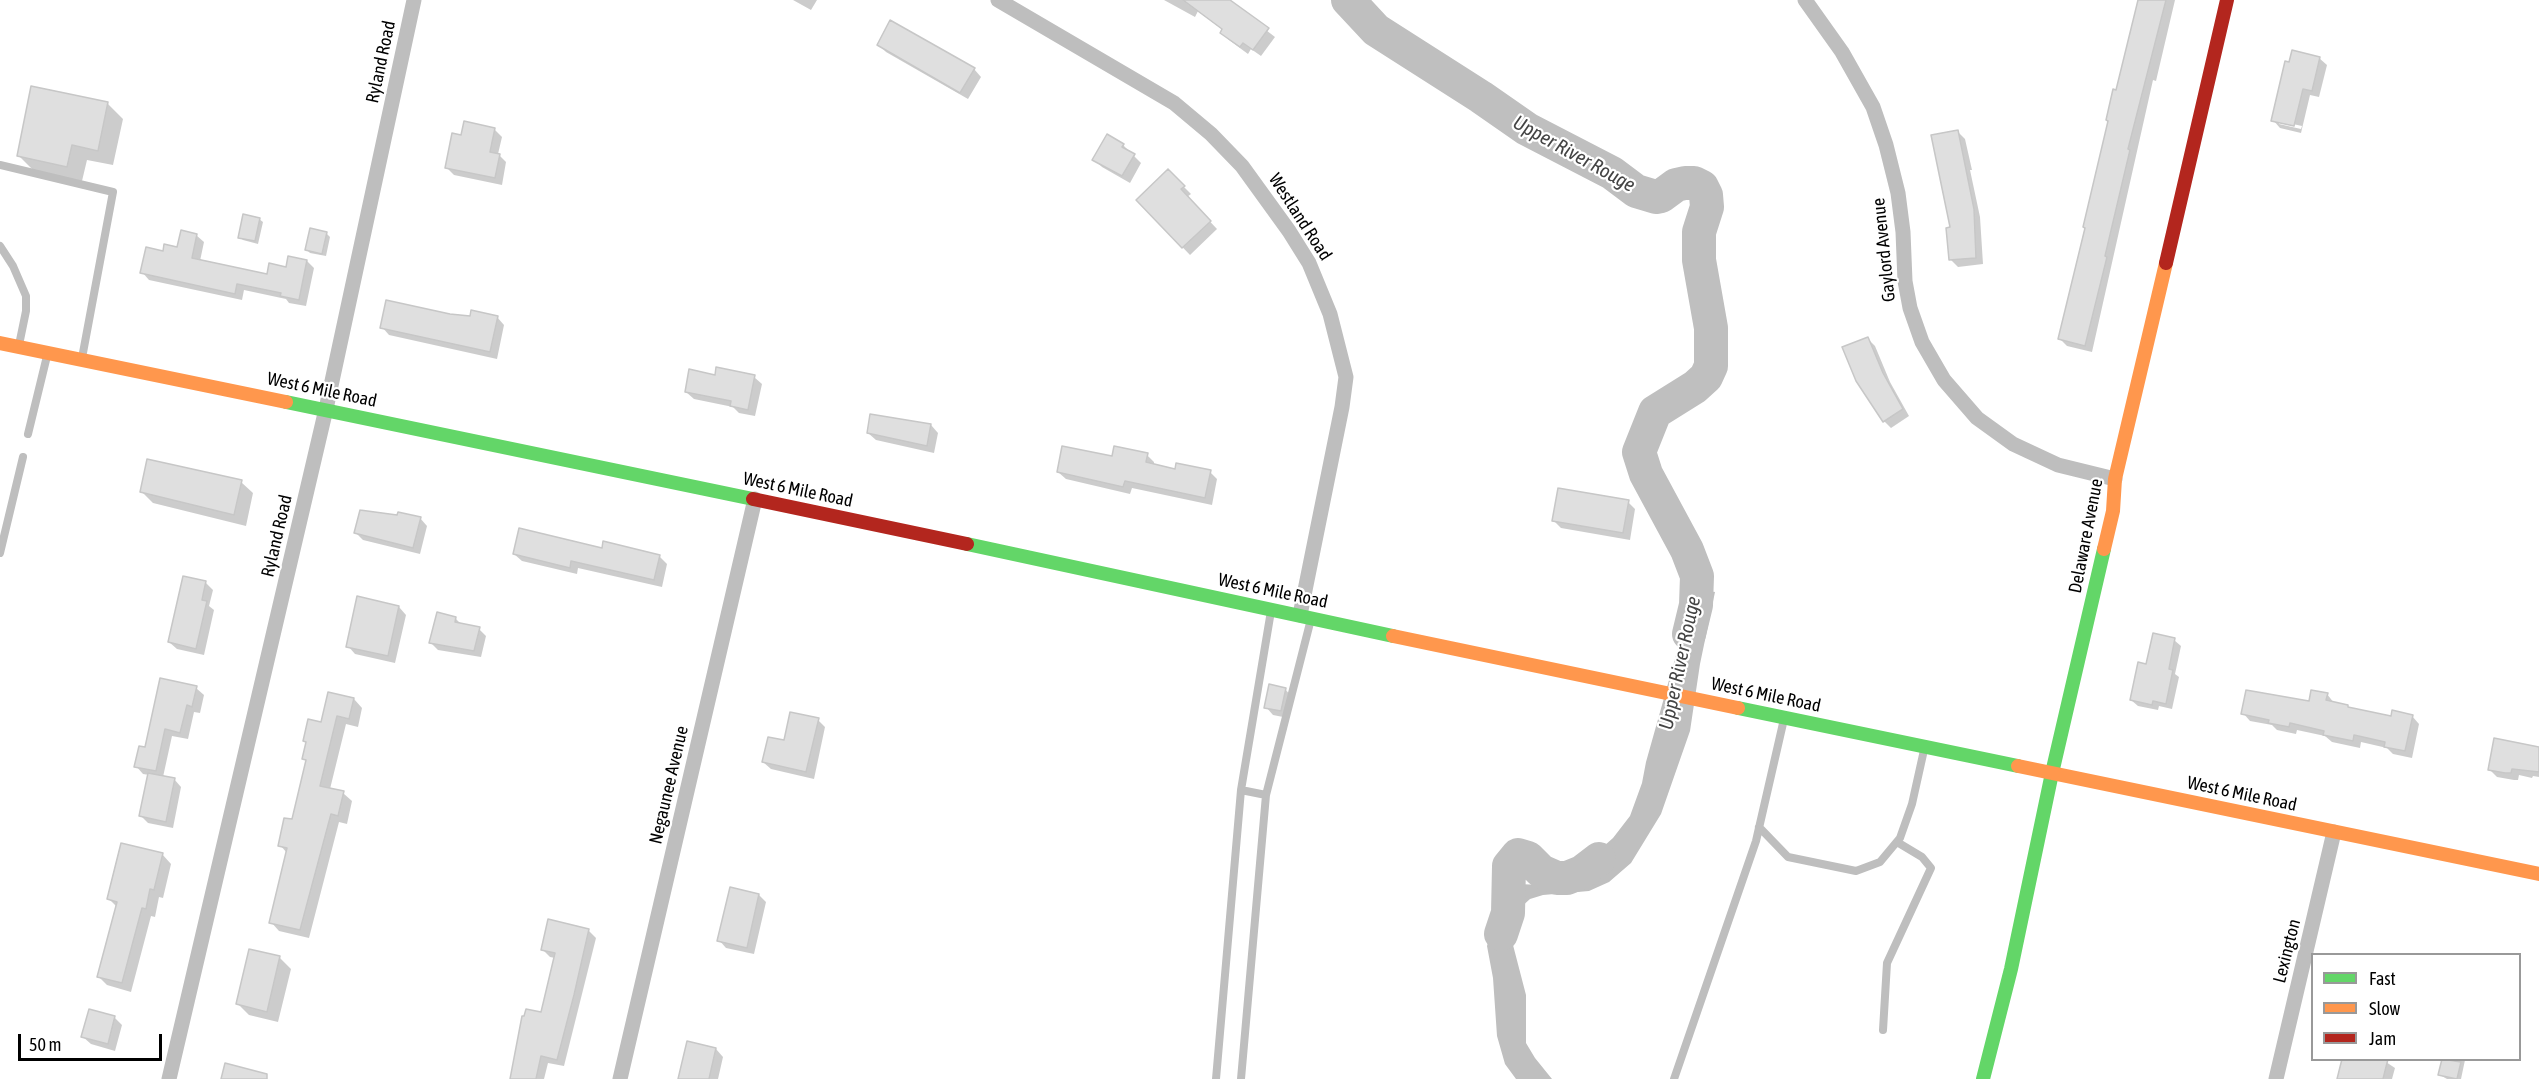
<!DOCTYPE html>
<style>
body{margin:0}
#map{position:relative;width:2539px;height:1079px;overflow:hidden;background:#fff;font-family:"Asap Condensed",sans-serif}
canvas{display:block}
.legend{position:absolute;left:2311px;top:953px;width:210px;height:108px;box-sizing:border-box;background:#fff;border:2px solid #999;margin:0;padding:8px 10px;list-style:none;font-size:18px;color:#000}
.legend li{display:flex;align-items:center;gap:12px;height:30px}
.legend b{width:30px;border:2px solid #999}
.scale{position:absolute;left:18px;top:1034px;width:144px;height:27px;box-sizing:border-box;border:3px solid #000;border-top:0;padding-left:8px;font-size:18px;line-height:21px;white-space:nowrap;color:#000;-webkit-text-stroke:4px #fff;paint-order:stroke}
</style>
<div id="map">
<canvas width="2539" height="1079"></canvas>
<ul class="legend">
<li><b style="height:8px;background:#63d668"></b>Fast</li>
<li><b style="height:8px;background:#ff974d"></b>Slow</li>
<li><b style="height:8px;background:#b3261e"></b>Jam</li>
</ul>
<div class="scale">50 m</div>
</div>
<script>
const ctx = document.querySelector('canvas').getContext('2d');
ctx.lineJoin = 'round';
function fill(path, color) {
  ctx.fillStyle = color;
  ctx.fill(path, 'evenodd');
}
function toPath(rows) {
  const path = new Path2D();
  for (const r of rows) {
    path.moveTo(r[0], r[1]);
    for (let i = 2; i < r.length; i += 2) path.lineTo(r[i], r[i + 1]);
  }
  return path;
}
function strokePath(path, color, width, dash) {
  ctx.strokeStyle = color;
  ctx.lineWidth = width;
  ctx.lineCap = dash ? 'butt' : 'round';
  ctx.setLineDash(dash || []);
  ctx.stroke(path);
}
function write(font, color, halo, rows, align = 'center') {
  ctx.font = font + ' "Asap Condensed",sans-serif';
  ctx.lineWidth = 4.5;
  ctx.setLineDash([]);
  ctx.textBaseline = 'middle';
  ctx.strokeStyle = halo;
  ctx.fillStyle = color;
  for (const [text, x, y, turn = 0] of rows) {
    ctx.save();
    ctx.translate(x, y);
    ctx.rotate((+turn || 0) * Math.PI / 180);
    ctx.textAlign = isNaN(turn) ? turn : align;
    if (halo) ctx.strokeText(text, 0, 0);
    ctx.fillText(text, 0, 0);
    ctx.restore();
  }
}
const water = toPath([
 [1690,588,1715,592,1700,664,1690,731,1661,814,1631,863,1609,882,1589,891,1543,895,1530,899,1519,909,1514,924,1513,945,1526,995,1526,1043,1535,1058,1552,1079,1516,1079,1505,1064,1497,1036,1493,978,1487,946,1498,910,1498,894,1518,884,1542,885,1573,868,1595,854,1613,838,1630,816,1642,783,1646,762,1678,648]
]);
const shadow = toPath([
 [793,0,817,0,811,10],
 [1164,0,1227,0,1275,37,1261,56,1251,49,1248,54,1229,40,1222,33,1223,30,1198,11,1195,17],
 [2138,0,2175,0,2156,81,2153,80,2092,352,2067,346,2059,338],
 [878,44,974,69,981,77,968,99,886,52],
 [2319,58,2327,65,2319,97,2310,95,2301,133,2280,128,2273,120],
 [2279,121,2302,126,2301,129,2279,124],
 [33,88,108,104,123,119,113,165,87,160,82,181,34,171,18,155],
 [494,129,502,137,498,154,506,162,502,185,454,175,446,167,462,136],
 [1957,131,1965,139,1972,170,1970,170,1980,217,1983,264,1958,267,1950,259],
 [1123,145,1141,163,1130,183,1102,167,1094,159],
 [1168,171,1191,194,1187,197,1217,229,1190,255,1140,203],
 [259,219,263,222,258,244,243,240,240,237],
 [326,233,330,237,326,256,310,253,307,250],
 [196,235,204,242,200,261,268,276,307,261,314,268,306,306,289,303,286,299,244,290,242,300,149,280,142,272,164,253,178,249],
 [497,317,504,325,497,359,389,335,382,327],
 [1867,338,1875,346,1890,382,1909,416,1891,428,1884,421],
 [716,376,754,377,762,384,755,416,739,413,733,407,694,399,686,392],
 [931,425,938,433,934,453,876,440,868,433],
 [1147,455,1154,462,1154,465,1176,471,1210,472,1217,479,1212,505,1132,488,1130,494,1066,479,1058,472],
 [241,482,253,493,246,526,153,503,142,492],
 [1628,502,1635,509,1630,540,1561,528,1554,521],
 [420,518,427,526,420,554,363,540,356,533],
 [603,550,659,556,667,564,662,587,578,568,577,574,522,561,514,554],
 [206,583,213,590,209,606,214,610,204,655,177,649,169,642],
 [399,607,406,615,395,663,355,654,348,646],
 [455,618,462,625,479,629,486,636,481,657,438,650,431,643],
 [2174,640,2181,646,2175,674,2179,677,2172,709,2159,706,2158,710,2138,706,2131,700,2147,666],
 [196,688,204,695,200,713,194,712,188,739,172,736,163,777,174,779,181,787,173,828,148,823,140,815,149,775,143,774,136,766],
 [1285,689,1292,697,1288,718,1273,715,1266,707],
 [330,694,354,699,362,708,358,727,346,724,330,789,343,793,352,801,347,824,339,822,309,938,279,931,271,922,287,853,280,845,293,821,307,762,304,758,308,744,304,741,322,724],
 [2327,694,2334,703,2350,709,2393,718,2412,716,2419,724,2412,758,2393,754,2387,748,2361,742,2360,748,2332,742,2325,736,2297,730,2296,734,2277,730,2272,725,2250,721,2243,713,2310,702],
 [818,720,825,727,814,779,771,769,763,762,785,742],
 [2539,749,2539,777,2533,776,2532,778,2519,775,2518,780,2514,780,2497,777,2489,769],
 [162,854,171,864,163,898,159,897,155,917,151,916,131,992,107,985,98,976,117,907,109,899],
 [759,895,766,902,754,954,726,948,719,940],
 [588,930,596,938,564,1066,548,1063,544,1079,513,1079,542,1014,555,958,550,957,542,949],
 [280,958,291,969,278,1022,249,1015,238,1004],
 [115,1018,122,1025,115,1051,91,1044,83,1037],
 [716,1049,723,1057,718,1079,680,1079],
 [2383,1060,2395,1068,2392,1079,2339,1079],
 [2443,1060,2465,1060,2461,1079,2447,1079,2440,1075]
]);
const river = toPath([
 [1348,0,1376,30,1481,97,1527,129,1612,173,1636,191,1656,197,1661,196,1676,185,1685,183,1694,183,1702,187,1706,195,1707,207,1699,232,1699,260,1711,328,1711,366,1706,377,1695,387,1655,412,1639,452,1646,474,1687,550,1697,576,1696,605,1689,634],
 [1501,934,1508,913,1509,866,1518,855,1528,858,1541,871,1557,878,1567,878,1582,872,1599,859]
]);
const building = toPath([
 [1183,0,1230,0,1269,28,1253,50,1243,43,1240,47,1220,33,1222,29,1183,0],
 [2138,0,2166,0,2128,149,2130,150,2105,256,2107,257,2085,346,2058,339,2085,228,2083,227,2108,121,2106,120,2113,89,2116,90,2138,0],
 [890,20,975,68,960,93,877,45,890,20],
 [2292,50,2320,57,2312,91,2303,89,2294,126,2271,121,2285,61,2289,62,2292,50],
 [31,86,108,102,98,151,72,145,67,167,17,156,31,86],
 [464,121,495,128,490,152,500,154,495,178,445,168,452,133,461,135,464,121],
 [1958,130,1974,209,1976,258,1949,260,1946,228,1950,227,1931,135,1958,130],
 [1107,134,1124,144,1122,147,1135,154,1122,176,1092,160,1107,134],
 [1168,169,1185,186,1181,189,1211,221,1182,248,1136,200,1168,169],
 [243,214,260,218,255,241,238,238,243,214],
 [310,228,327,232,322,254,305,250,310,228],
 [181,230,197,234,192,258,267,274,269,263,286,267,288,256,307,260,299,300,280,296,281,293,237,284,235,294,140,273,146,247,163,251,164,244,177,247,181,230],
 [386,300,450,314,470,316,471,310,498,316,490,352,380,328,386,300],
 [1868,337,1883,373,1903,409,1883,422,1856,381,1842,347,1868,337],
 [716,367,755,375,748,410,730,406,731,401,685,392,689,369,715,375,716,367],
 [870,414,931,424,927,446,867,433,870,414],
 [1062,446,1112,456,1114,446,1148,453,1146,462,1175,469,1176,463,1211,470,1205,498,1125,481,1123,487,1057,472,1062,446],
 [147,459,242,480,234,515,140,492,147,459],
 [1558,488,1629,500,1623,533,1552,521,1558,488],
 [360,510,397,515,398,512,421,517,413,548,354,533,360,510],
 [519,528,602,548,603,541,660,555,654,580,571,561,570,568,513,554,519,528],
 [183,576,206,581,202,600,207,601,196,649,168,642,183,576],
 [357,596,399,606,388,656,346,647,357,596],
 [437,612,456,617,455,622,480,627,474,651,429,643,437,612],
 [2153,633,2175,638,2169,669,2173,670,2166,704,2153,701,2152,705,2130,700,2138,662,2146,664,2153,633],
 [160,678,197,686,192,707,187,705,180,733,165,729,156,771,134,767,139,746,145,747,160,678],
 [1269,684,1286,688,1281,711,1264,708,1269,684],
 [2246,690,2309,701,2311,690,2328,693,2326,700,2348,705,2348,707,2391,716,2392,710,2413,715,2405,751,2384,747,2385,742,2354,735,2353,741,2323,735,2324,731,2290,723,2289,727,2268,723,2269,720,2241,714,2246,690],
 [328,692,354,698,349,719,337,716,320,786,344,791,338,816,331,814,300,930,269,923,287,848,278,846,284,818,292,819,306,760,302,759,306,742,303,741,308,719,321,722,328,692],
 [790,712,819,718,806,772,762,762,768,737,784,740,790,712],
 [2494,738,2539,747,2539,772,2512,769,2511,773,2505,773,2488,770,2494,738],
 [148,773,175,778,166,822,139,816,148,773],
 [121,843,163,853,154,890,150,889,146,909,142,908,122,983,97,977,117,902,107,899,121,843],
 [730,887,759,894,747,948,717,941,730,887],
 [548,919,589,929,574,995,557,1060,541,1056,536,1079,510,1079,522,1016,524,1016,526,1009,541,1012,555,953,541,950,548,919],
 [249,949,280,956,267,1012,236,1004,249,949],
 [89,1009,115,1016,108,1044,81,1037,89,1009],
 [687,1041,716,1048,709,1079,678,1079,687,1041],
 [2342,1059,2388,1059,2383,1079,2337,1079,2342,1059],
 [2442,1059,2461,1062,2457,1079,2438,1075,2442,1059],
 [225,1063,267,1074,267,1079,221,1079,225,1063]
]);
const lane = toPath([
 [0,165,113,192,82,358],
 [0,246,13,266,26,296,26,311,19,345],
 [28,434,47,356],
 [0,553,23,457],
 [1241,790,1266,795],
 [1759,827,1788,857,1856,871,1880,862,1900,838,1912,804,1924,750],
 [1883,1030,1887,963,1931,868,1922,857,1897,842],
 [1216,1079,1241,790,1271,611],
 [1241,1079,1266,795,1311,619],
 [1674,1079,1756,841,1784,719]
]);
const street = toPath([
 [998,0,1174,103,1211,134,1242,166,1289,231,1309,263,1330,314,1346,377,1342,407,1300,615],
 [1805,0,1842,52,1873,107,1886,145,1898,193,1903,232,1905,281,1910,308,1922,342,1944,380,1977,418,2013,444,2058,465,2115,479],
 [169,1079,326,409,414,0],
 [620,1079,755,499],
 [2276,1079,2334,832]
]);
const fast = toPath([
 [286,402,753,499],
 [967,544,1393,636],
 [1738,708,2018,766],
 [1983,1079,2011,969,2052,773,2104,549]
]);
const slow = toPath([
 [0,343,286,402],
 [2104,549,2113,511,2115,479,2166,263],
 [1393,636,1738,708],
 [2018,766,2539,874]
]);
const jam = toPath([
 [2166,263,2227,0],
 [753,499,967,544]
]);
const streetNames = [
 ["Ryland Road",381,62,-78],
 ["Westland Road",1300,217,57],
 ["Gaylord Avenue",1884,250,-96],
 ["West 6 Mile Road",322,390,12],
 ["West 6 Mile Road",798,490,12],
 ["Ryland Road",277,536,-77],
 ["Delaware Avenue",2086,536,-79],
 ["West 6 Mile Road",1273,591,12],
 ["West 6 Mile Road",1766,695,12],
 ["Negaunee Avenue",669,785,-77],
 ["West 6 Mile Road",2242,794,12],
 ["Lexington",2287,951,-76]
];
const waterNames = [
 ["Upper River Rouge",1574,154,29],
 ["Upper River Rouge",1680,663,-78]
];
fill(water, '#bfbfbf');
fill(shadow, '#0003');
strokePath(river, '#bfbfbf', 34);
fill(building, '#dfdfdf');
strokePath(building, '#c7c7c7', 1.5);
strokePath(lane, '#bebebe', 8);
strokePath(street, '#bebebe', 15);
strokePath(fast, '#63d668', 14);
strokePath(slow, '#ff974d', 14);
strokePath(jam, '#b3261e', 14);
write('18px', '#000', '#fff', streetNames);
write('italic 20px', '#444', '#fff', waterNames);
</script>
